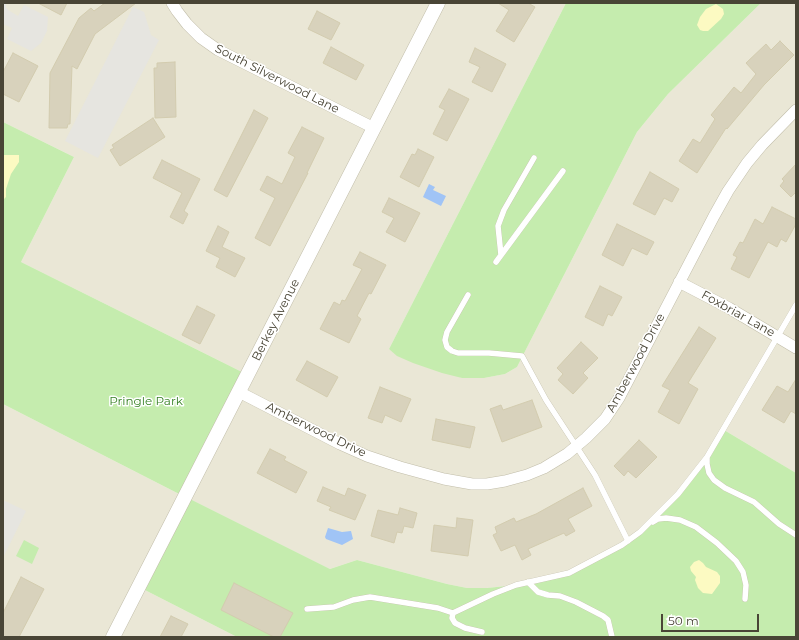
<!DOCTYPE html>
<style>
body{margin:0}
#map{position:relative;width:799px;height:640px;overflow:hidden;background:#f5f4e8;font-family:Montserrat,sans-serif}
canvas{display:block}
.frame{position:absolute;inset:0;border:4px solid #494536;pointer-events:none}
.scale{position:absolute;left:661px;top:614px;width:98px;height:18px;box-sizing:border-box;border:2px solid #494536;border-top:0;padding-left:5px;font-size:12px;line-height:14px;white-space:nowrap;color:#494536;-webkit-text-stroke:3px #fff;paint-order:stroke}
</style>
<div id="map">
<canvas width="799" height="640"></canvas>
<div class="frame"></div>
<div class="scale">50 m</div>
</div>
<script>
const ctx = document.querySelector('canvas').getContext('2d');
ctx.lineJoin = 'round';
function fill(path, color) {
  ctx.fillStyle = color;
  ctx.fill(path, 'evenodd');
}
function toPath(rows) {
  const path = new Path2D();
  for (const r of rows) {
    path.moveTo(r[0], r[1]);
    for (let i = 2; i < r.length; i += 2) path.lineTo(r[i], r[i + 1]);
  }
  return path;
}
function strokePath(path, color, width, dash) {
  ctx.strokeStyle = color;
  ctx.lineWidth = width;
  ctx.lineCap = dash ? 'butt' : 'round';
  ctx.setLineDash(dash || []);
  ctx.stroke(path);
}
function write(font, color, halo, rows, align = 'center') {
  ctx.font = font + ' Montserrat,sans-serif';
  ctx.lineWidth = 3;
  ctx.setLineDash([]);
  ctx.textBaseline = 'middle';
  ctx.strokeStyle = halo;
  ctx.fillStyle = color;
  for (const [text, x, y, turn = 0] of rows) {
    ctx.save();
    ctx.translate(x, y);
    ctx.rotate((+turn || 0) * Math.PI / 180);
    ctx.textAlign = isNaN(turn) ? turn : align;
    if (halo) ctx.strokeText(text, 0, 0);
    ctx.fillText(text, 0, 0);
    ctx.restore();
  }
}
const residential = toPath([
 [3,3,566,3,389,349,462,378,484,378,505,374,517,367,637,132,668,94,761,3,796,3,796,473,724,430,678,494,640,532,569,573,516,585,487,588,467,588,447,584,357,560,330,569,186,497,139,587,237,637,3,637,3,404,185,497,248,375,21,262,74,157,3,122]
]);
const green = toPath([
 [566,3,761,3,668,94,637,132,517,367,505,374,484,378,462,378,442,373,413,363,397,356,389,349],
 [3,122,74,157,21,262,248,375,186,497,330,569,357,560,447,584,467,588,487,588,516,585,569,573,622,545,678,494,724,430,796,473,796,637,237,637,139,587,185,497,3,404],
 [24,540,39,548,32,564,16,556]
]);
const sand = toPath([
 [716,4,723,9,724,14,721,19,708,31,703,31,700,30,697,25,700,17,706,9],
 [3,155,19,155,19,162,11,174,6,189,6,197,3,200],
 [699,560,703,563,706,567,717,572,720,576,720,583,712,594,703,593,698,588,695,580,696,577,691,571,690,567,694,562]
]);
const parking = toPath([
 [3,3,6,3,6,7,8,10,18,16,24,5,48,17,47,31,41,43,31,51,7,39,12,28,3,24],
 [133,7,144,12,151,35,159,40,98,158,65,141],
 [3,500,26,511,3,558]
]);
const water = toPath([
 [429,184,435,187,433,190,446,196,441,206,423,197],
 [328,528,342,532,351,531,353,539,342,545,326,539,325,537]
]);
const building = toPath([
 [38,3,67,3,61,15,38,3],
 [105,3,136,3,95,34,77,69,72,66,70,124,68,124,67,128,49,128,50,73,79,18,91,8,94,11,105,3],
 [498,3,528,3,535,7,514,42,496,31,509,10,498,3],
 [317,11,340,23,331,40,308,29,317,11],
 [780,41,794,55,764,85,727,129,726,128,697,173,679,161,693,139,700,143,715,119,711,115,734,87,741,93,756,74,746,63,766,44,771,50,780,41],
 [331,47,364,65,356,80,323,63,331,47],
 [475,48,506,64,492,92,472,82,480,67,469,62,475,48],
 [13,53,38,66,19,102,3,94,3,72,13,53],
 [175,62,176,117,155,118,154,68,157,68,157,63,175,62],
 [449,89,469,99,447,141,433,134,445,110,439,107,449,89],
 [254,110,268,118,227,197,214,190,254,110],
 [153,118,165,137,120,166,110,150,114,148,112,145,153,118],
 [302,127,324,138,307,173,308,173,270,246,255,238,275,198,260,190,267,176,282,184,295,157,288,153,302,127],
 [418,149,434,157,419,187,400,177,412,154,415,155,418,149],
 [162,160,200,179,184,211,188,214,183,224,170,217,182,193,153,178,162,160],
 [796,164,796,192,791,197,780,186,784,181,782,179,796,164],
 [650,172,679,189,672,202,664,198,655,215,633,204,650,172],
 [389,198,420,213,405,242,386,232,394,218,382,212,389,198],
 [772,207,796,219,796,224,786,242,781,239,777,247,768,242,749,278,731,269,737,257,733,255,740,242,743,243,755,219,763,224,772,207],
 [617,224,654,242,647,255,632,248,623,266,602,255,617,224],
 [218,226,229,232,222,247,245,258,235,277,216,267,220,258,206,251,218,226],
 [360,252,386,265,371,294,369,293,357,316,361,319,349,343,320,329,334,302,340,305,342,300,345,301,362,269,353,265,360,252],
 [600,286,622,297,612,316,608,314,603,326,585,317,600,286],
 [197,306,215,315,200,344,182,335,197,306],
 [699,327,716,338,688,383,698,389,679,424,658,412,670,390,662,386,699,327],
 [581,342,598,358,583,373,588,378,573,394,558,380,563,374,557,368,581,342],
 [307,361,338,377,327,397,296,380,307,361],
 [796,379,796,414,791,411,784,423,762,410,777,386,788,392,796,379],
 [380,387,411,399,401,422,385,415,382,423,368,418,380,387],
 [532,400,542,427,502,442,490,409,501,405,503,410,532,400],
 [436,419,475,427,470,448,432,440,436,419],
 [639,440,657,457,636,478,628,471,624,476,614,466,639,440],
 [270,449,286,457,284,460,307,472,296,493,257,473,270,449],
 [323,487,345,496,348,488,366,495,355,520,329,510,331,507,317,501,323,487],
 [583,488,592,506,568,519,575,531,566,536,564,533,528,549,531,555,522,560,515,545,501,551,493,535,497,533,495,527,514,518,516,522,536,514,583,488],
 [400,508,417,513,413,528,404,526,402,533,397,532,394,543,371,536,378,510,398,515,400,508],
 [457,518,473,520,468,556,431,551,434,525,456,528,457,518],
 [21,577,44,589,19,637,3,637,3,613,21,577],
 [234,583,293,613,280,637,274,637,221,610,234,583],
 [171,616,188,624,181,637,160,637,171,616]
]);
const service = toPath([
 [501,255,498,226,504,210,534,158],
 [496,262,563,171],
 [468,295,447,332,445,340,447,347,452,351,458,353,489,353,522,356,546,400,595,475,628,541],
 [707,457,707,464,709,473,714,480,725,488,754,502,779,524,796,535],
 [653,522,658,519,666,518,680,520,696,527,717,543,736,561,743,572,746,585,745,599],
 [528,582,538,592,548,595,560,596,576,602,603,616,608,620,612,637],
 [307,609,334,607,353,600,370,597,438,608,453,613,493,594,516,585,569,573,622,545,640,532,678,494,707,457,796,305],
 [453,613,452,618,455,623,465,628,482,632]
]);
const minor = toPath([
 [172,3,177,11,187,24,201,38,218,50,374,128],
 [679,282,729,308,796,348],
 [239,392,340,444,367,456,400,467,444,479,472,484,487,484,505,481,527,475,544,468,567,454,586,438,605,419,619,398,714,216,728,191,747,163,762,145,796,110]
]);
const tertiary = toPath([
 [113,637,438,3]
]);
const streetNames = [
 ["South Silverwood Lane",277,79,27],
 ["Foxbriar Lane",738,314,29],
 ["Berkey Avenue",276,320,-63],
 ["Amberwood Drive",636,363,-62],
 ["Amberwood Drive",316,430,26]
];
const parkNames = [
 ["Pringle Park",146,401]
];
fill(residential, '#eae7d6');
fill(green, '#c5ecae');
fill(sand, '#fcfac2');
fill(parking, '#e6e5e0');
fill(water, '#a0c4f6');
fill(building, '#d8d2bc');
strokePath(building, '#d3ccaf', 1);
strokePath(service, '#c2beaa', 6);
strokePath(minor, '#c2beaa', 12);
strokePath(tertiary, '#c2beaa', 15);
strokePath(service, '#fff', 5.5);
strokePath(minor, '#fff', 11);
strokePath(tertiary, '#fff', 14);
write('12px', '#494536', '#fff', streetNames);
write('12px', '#368124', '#fff', parkNames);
</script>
